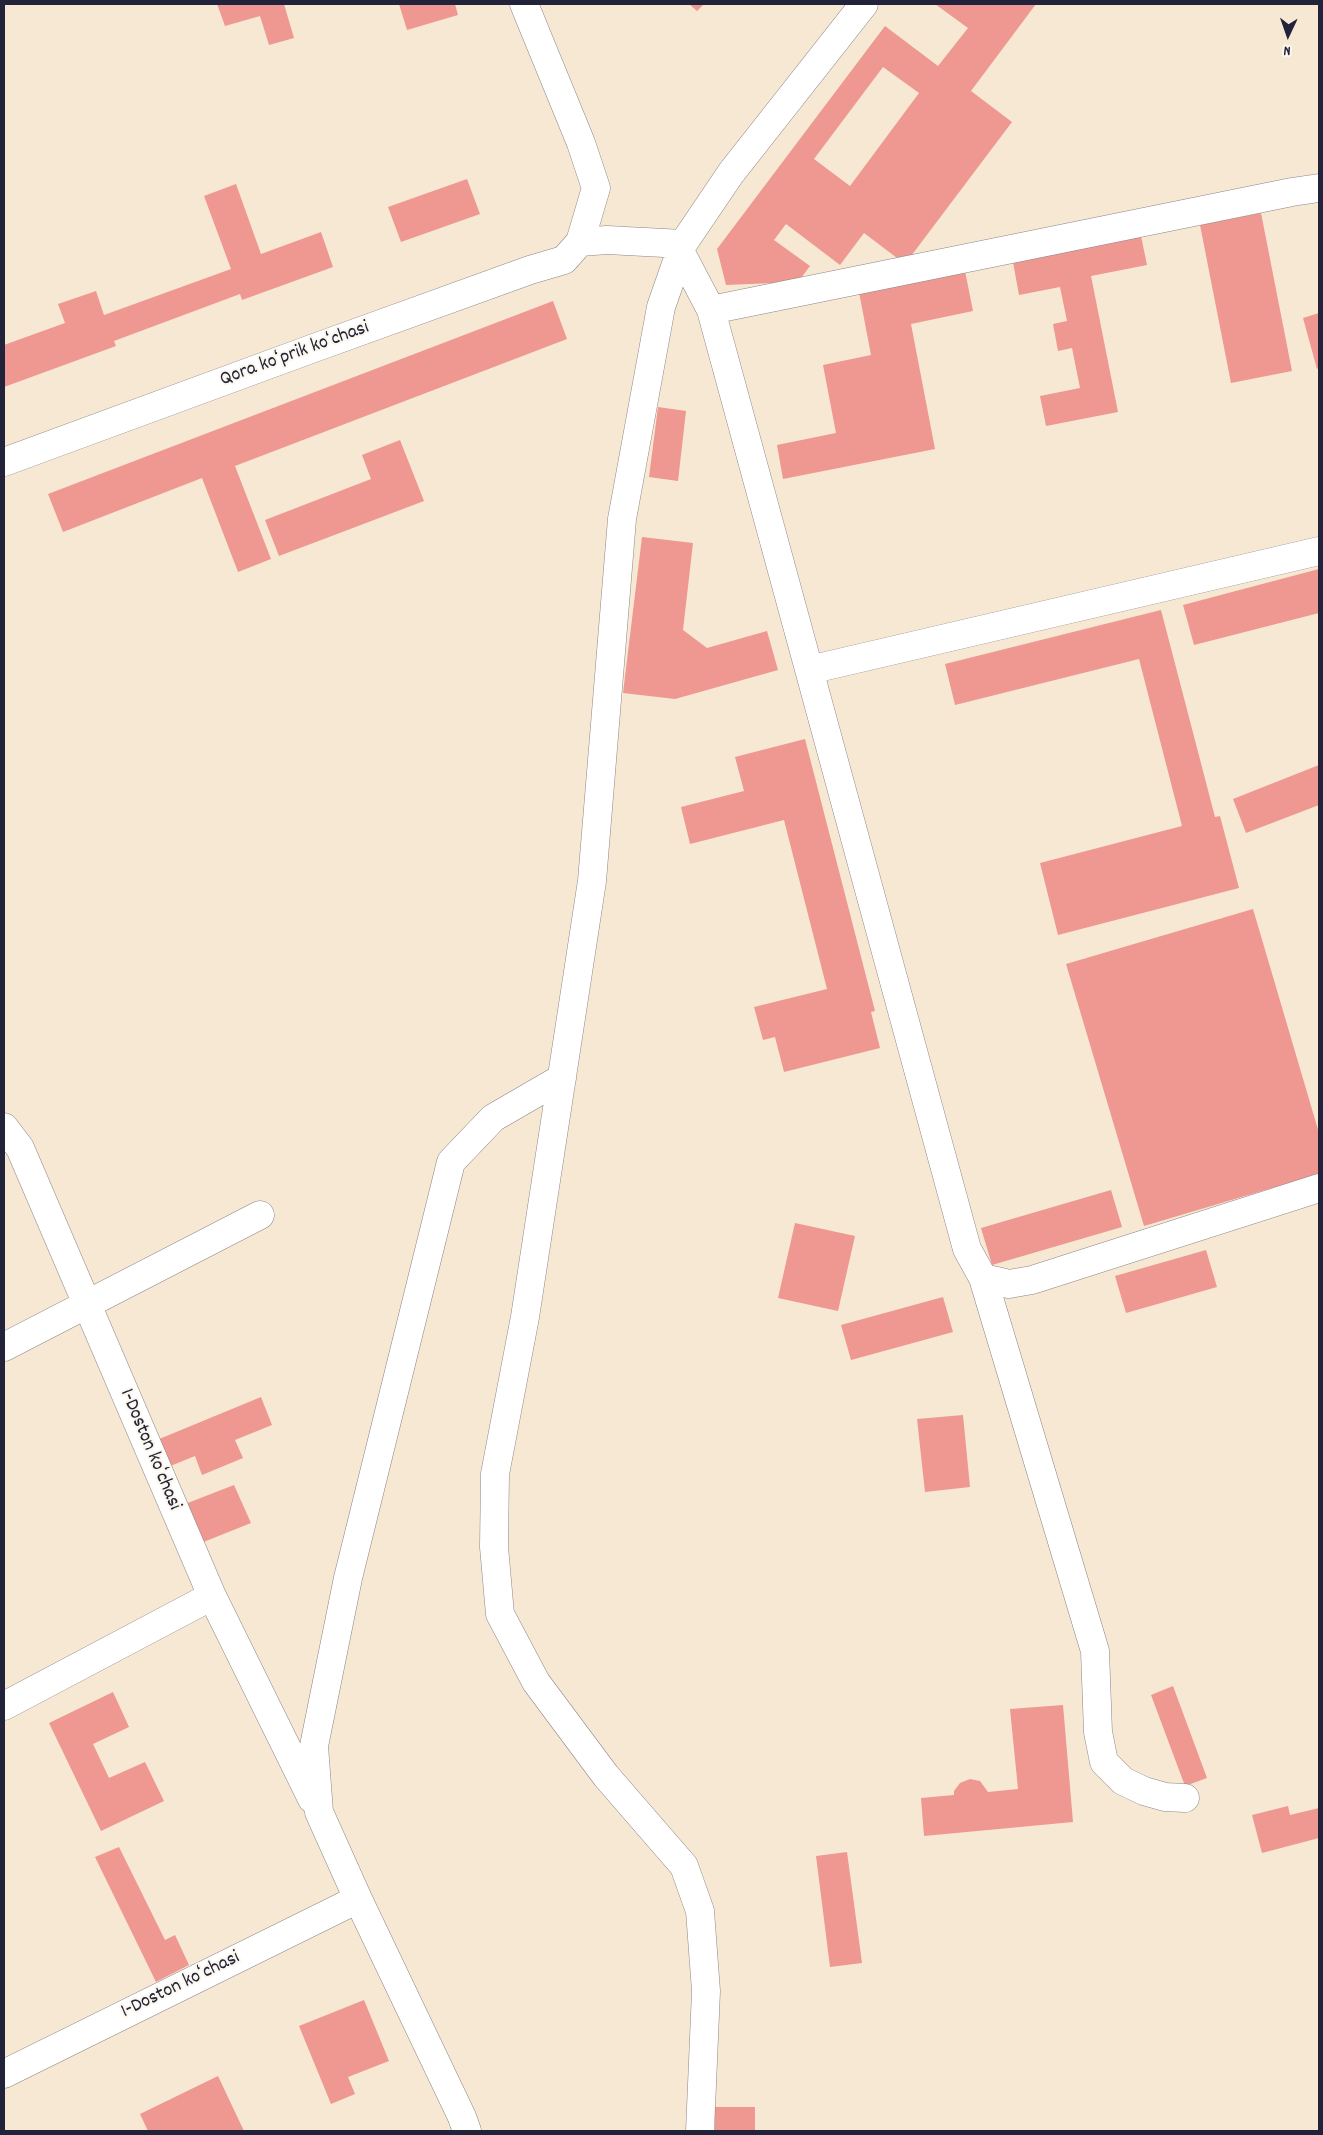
<!DOCTYPE html>
<meta charset="utf-8">
<style>
body{margin:0}
#map{position:relative;width:1323px;height:2135px;overflow:hidden;background:#f7e8d3;font-family:Dekko,sans-serif}
canvas{display:block}
.frame{position:absolute;inset:0;border:5px solid #22223b;pointer-events:none}
.north{position:absolute;left:1263px;top:10px;width:50px;height:50px;-webkit-text-stroke:4px #fbf7ec;paint-order:stroke;rotate:183deg;font-size:14px;font-weight:700;line-height:20px;text-align:center;color:#22223b}
.north::after{content:'';display:block;margin:auto;width:18px;height:22px;background:#22223b;clip-path:polygon(50% 0,100% 100%,50% 72%,0 100%)}
</style>
<div id="map">
<canvas width="1323" height="2135"></canvas>
<div class="frame"></div>
<div class="north">N</div>
</div>
<script>
const ctx = document.querySelector('canvas').getContext('2d');
ctx.lineJoin = 'round';
function fill(path, color) {
  ctx.fillStyle = color;
  ctx.fill(path, 'evenodd');
}
function toPath(rows) {
  const path = new Path2D();
  for (const r of rows) {
    path.moveTo(r[0], r[1]);
    for (let i = 2; i < r.length; i += 2) path.lineTo(r[i], r[i + 1]);
  }
  return path;
}
function strokePath(path, color, width, dash) {
  ctx.strokeStyle = color;
  ctx.lineWidth = width;
  ctx.lineCap = dash ? 'butt' : 'round';
  ctx.setLineDash(dash || []);
  ctx.stroke(path);
}
function write(font, color, halo, rows, align = 'center') {
  ctx.font = font + ' Dekko,sans-serif';
  ctx.lineWidth = 4;
  ctx.setLineDash([]);
  ctx.textBaseline = 'middle';
  ctx.strokeStyle = halo;
  ctx.fillStyle = color;
  for (const [text, x, y, turn = 0] of rows) {
    ctx.save();
    ctx.translate(x, y);
    ctx.rotate((+turn || 0) * Math.PI / 180);
    ctx.textAlign = isNaN(turn) ? turn : align;
    if (halo) ctx.strokeText(text, 0, 0);
    ctx.fillText(text, 0, 0);
    ctx.restore();
  }
}
const building = toPath([
 [217,4,284,4,294,38,269,45,260,16,225,26],
 [399,4,455,4,458,15,407,30],
 [689,4,704,4,697,11],
 [935,4,1036,4,971,91,1012,122,905,264,864,233,840,265,786,224,774,240,810,266,798,282,726,285,717,249,885,26,938,66,968,28],
 [883,67,919,93,850,186,814,159],
 [467,179,480,214,401,242,388,207],
 [236,184,261,254,321,232,333,267,242,300,240,294,114,341,116,346,4,387,4,345,65,323,58,304,96,291,104,315,231,269,204,196],
 [1261,213,1292,371,1231,383,1200,225],
 [1141,236,1147,265,1091,276,1118,412,1046,426,1040,396,1080,388,1072,348,1058,351,1053,324,1067,321,1060,287,1019,295,1013,262],
 [965,271,973,311,911,324,935,449,783,479,777,445,836,433,823,365,871,355,859,292],
 [553,301,567,339,235,466,271,559,238,572,202,478,63,532,48,494],
 [1319,313,1319,368,1317,369,1303,318],
 [658,407,686,411,678,481,649,477],
 [400,440,424,501,279,556,265,520,371,479,362,455],
 [642,537,693,543,683,630,707,648,767,631,778,670,675,699,623,693],
 [1319,569,1319,613,1194,645,1183,605],
 [1161,610,1215,817,1220,816,1239,888,1058,935,1040,863,1182,826,1139,659,955,705,945,664],
 [805,739,875,1011,871,1012,880,1048,784,1072,775,1037,763,1040,754,1007,827,989,784,820,690,844,681,807,744,791,735,757],
 [1319,765,1319,805,1246,833,1233,799],
 [1253,909,1319,1133,1319,1174,1144,1226,1066,964],
 [1111,1190,1122,1227,992,1265,981,1228],
 [795,1223,855,1236,838,1311,778,1298],
 [1206,1250,1217,1287,1126,1313,1115,1276],
 [943,1297,953,1332,851,1360,841,1325],
 [261,1397,272,1425,235,1440,243,1458,202,1475,195,1456,163,1469,152,1442],
 [963,1415,970,1487,925,1492,917,1419],
 [234,1485,251,1523,196,1545,180,1506],
 [1173,1686,1207,1778,1185,1786,1151,1695],
 [113,1692,129,1727,93,1744,109,1778,145,1762,164,1801,101,1831,49,1723],
 [1063,1705,1073,1822,924,1836,921,1798,954,1795,954,1791,960,1783,970,1779,980,1781,988,1792,1018,1789,1010,1709],
 [1288,1806,1290,1815,1319,1808,1319,1838,1262,1853,1252,1815],
 [119,1847,165,1940,175,1935,189,1965,156,1982,95,1857],
 [847,1852,862,1963,830,1967,816,1856],
 [364,2000,389,2061,348,2077,355,2094,331,2104,299,2026],
 [218,2076,244,2131,148,2131,140,2114],
 [715,2107,755,2107,755,2131,715,2131]
]);
const minor = toPath([
 [580,242,607,240,683,244],
 [681,253,711,310,967,1249,983,1278,1009,1284,1032,1280,1319,1188],
 [711,310,1292,192,1319,188],
 [4,462,314,348,530,270,564,260,580,242,596,188,581,143,524,4],
 [809,670,1319,551],
 [4,1127,20,1148,212,1596,312,1799],
 [983,1278,1095,1651,1098,1732,1104,1762,1123,1781,1144,1791,1165,1797,1185,1798],
 [4,1347,260,1215],
 [4,1706,212,1596],
 [4,2074,358,1899],
 [467,2131,462,2117,358,1899,319,1812,314,1746,348,1578,451,1162,493,1118,562,1078],
 [700,2131,706,1991,700,1911,684,1866,606,1776,536,1682,500,1614,494,1547,495,1474,525,1317,592,881,622,519,661,307,683,244,731,173,864,4]
]);
const streetNames = [
 ["Qora koʻprik koʻchasi",295,355,-20],
 ["1-Doston koʻchasi",149,1450,67],
 ["1-Doston koʻchasi",181,1986,-26]
];
fill(building, '#ef9791');
strokePath(minor, '#8c8587', 29);
strokePath(minor, '#fff', 28);
write('20px', '#22223b', '#fbf7ec', streetNames);
</script>
